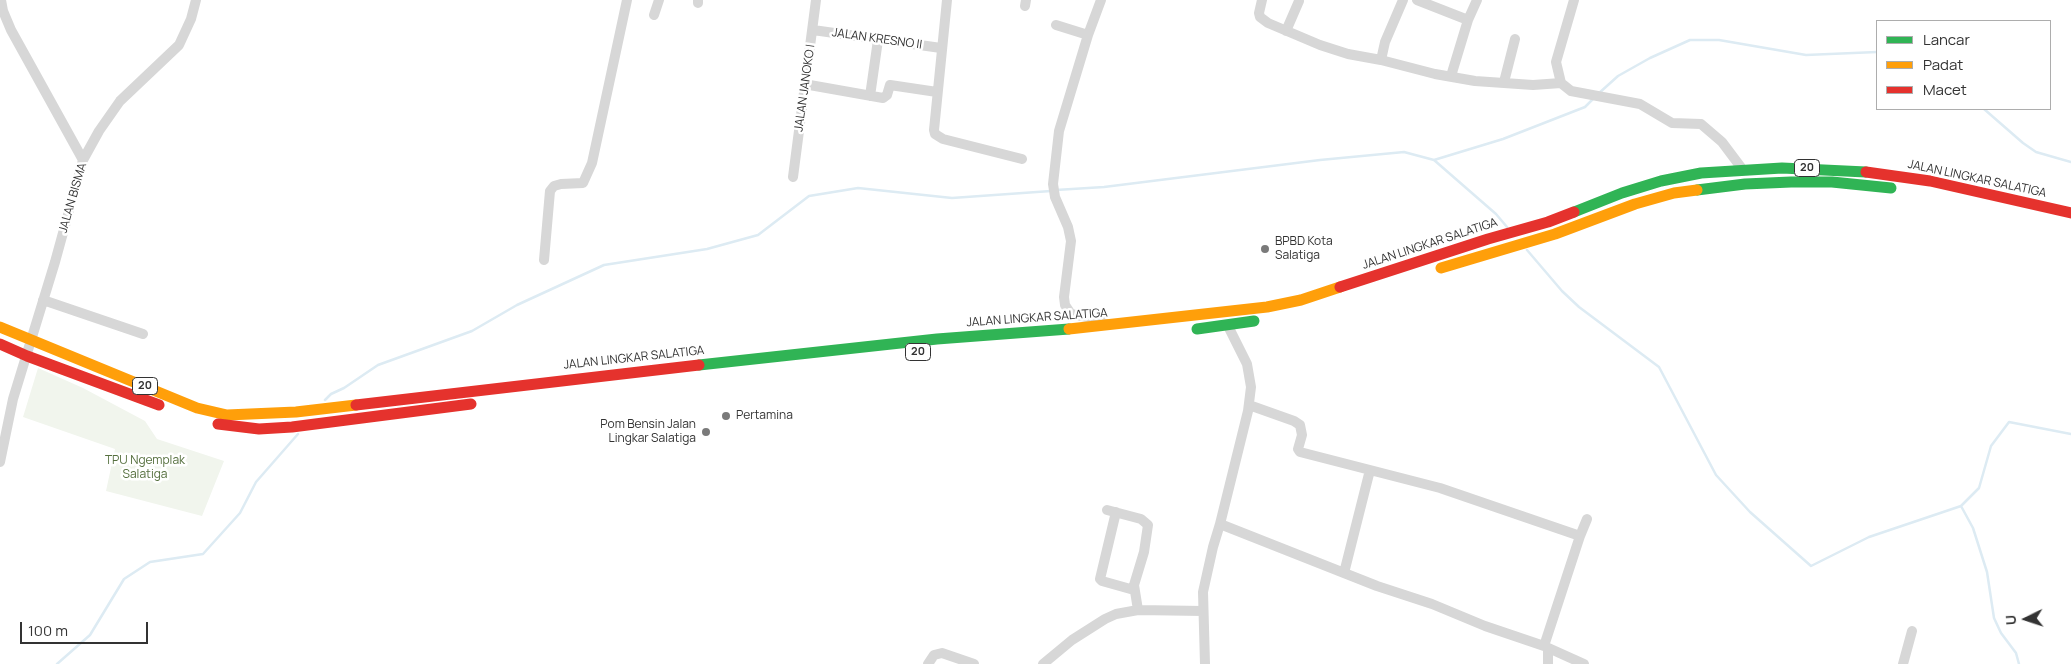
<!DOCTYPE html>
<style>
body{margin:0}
#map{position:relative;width:2071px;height:664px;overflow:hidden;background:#fff;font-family:Manrope,sans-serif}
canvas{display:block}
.legend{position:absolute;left:1876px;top:20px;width:175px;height:90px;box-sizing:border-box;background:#fff;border:1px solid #adadad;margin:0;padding:6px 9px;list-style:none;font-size:15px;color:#333}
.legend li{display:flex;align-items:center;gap:10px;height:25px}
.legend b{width:25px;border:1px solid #adadad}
.north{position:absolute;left:2001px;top:594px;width:50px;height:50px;-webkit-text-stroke:4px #fff;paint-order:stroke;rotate:266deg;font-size:14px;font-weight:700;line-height:20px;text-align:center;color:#333}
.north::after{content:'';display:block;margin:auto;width:18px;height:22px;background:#333;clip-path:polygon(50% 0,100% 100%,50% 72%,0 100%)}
.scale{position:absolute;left:20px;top:622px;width:128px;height:22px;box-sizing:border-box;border:2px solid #333;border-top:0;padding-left:6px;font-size:15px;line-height:18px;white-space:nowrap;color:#333;-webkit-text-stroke:4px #fff;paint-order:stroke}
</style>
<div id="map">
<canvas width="2071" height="664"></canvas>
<ul class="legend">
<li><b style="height:6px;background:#30b455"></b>Lancar</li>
<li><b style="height:6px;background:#ff9f0a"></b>Padat</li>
<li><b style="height:6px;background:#e5322d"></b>Macet</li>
</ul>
<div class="north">U</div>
<div class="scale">100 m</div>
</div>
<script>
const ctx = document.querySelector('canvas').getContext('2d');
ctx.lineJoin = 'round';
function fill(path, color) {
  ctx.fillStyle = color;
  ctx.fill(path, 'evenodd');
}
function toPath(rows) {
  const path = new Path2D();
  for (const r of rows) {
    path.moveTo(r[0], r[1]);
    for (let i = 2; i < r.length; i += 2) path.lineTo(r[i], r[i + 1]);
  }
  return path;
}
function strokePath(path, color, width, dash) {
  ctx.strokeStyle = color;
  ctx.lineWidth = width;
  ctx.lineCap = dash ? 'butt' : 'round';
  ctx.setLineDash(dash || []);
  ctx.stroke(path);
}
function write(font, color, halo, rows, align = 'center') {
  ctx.font = font + ' Manrope,sans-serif';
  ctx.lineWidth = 5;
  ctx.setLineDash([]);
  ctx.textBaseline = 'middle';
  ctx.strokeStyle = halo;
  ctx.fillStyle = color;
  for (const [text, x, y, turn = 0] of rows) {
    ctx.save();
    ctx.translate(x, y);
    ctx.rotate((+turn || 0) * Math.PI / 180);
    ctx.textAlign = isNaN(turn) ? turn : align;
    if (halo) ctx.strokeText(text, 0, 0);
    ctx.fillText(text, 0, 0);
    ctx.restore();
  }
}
const green = toPath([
 [38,368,83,388,145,421,157,439,224,461,202,516,106,491,115,449,23,417]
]);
const stream = toPath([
 [1598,94,1618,76,1650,58,1690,40,1719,40,1806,55,1877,52],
 [1984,109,2023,143,2036,152,2071,162],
 [1434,160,1503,139,1585,107,1594,98],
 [1056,190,1104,187,1320,160,1404,152,1434,160,1496,214,1507,227],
 [1527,250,1562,291,1579,307,1659,367,1716,475,1750,512,1811,566,1869,537,1961,506,1979,488,1991,446,2009,422,2071,434],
 [325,400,331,394,344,388,378,365,472,331,517,305,604,265,707,249,758,235,809,196,858,188,952,198,1051,191],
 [1961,506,1973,528,1987,572,1994,618,2001,633,2016,653,2019,664],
 [57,664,90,635,124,579,150,562,203,554,240,513,256,482,298,434]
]);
const street = toPath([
 [1,0,3,11,11,30,83,160],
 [947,0,934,130,935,134,943,139,1022,159],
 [1101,0,1088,35,1059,131,1053,184,1055,197,1068,227,1071,241,1064,297,1065,305,1071,314,1103,320],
 [1262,0,1259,13,1260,17,1268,23,1320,45,1348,54,1381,60,1435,74,1475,81,1533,85,1561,83],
 [1417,0,1468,20],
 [1574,0,1556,62,1561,83,1571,91,1640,104,1672,123,1701,124,1722,142,1743,170],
 [698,3,698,0],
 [1025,6,1026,0],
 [654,15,659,0],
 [1056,25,1088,35],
 [813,30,941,48],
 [1286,31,1299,1],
 [1381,60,1385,42,1403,0],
 [1451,76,1468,20,1477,0],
 [1504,82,1515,39],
 [804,84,883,98,887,95,890,85,937,92],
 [870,96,878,40],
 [793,177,816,0],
 [544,260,550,191,554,186,561,184,583,183,592,163,627,0],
 [43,300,143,334],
 [1249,405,1294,421,1300,425,1302,435,1298,449,1300,452,1370,470],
 [0,462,13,399,55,262,83,160,99,131,120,101,179,45,191,19,196,0],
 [1107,510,1141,519,1148,525,1144,552,1134,585,1138,610],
 [1116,512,1100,579,1102,581,1134,590],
 [1220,524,1377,586,1432,604,1485,626,1544,646,1584,664],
 [1344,573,1370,470,1440,488,1580,536],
 [1544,646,1580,536,1587,519],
 [928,664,934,655,942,653,974,664],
 [1043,664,1072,640,1105,619,1116,614,1138,610,1203,611],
 [1205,664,1203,592,1213,547,1220,524,1248,411,1251,387,1247,364,1228,326],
 [1548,664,1548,648],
 [1903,664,1912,631]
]);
const fast = toPath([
 [1697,190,1745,184,1791,182,1832,182,1891,188],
 [1574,212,1622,193,1661,181,1701,173,1782,168,1866,172],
 [1197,329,1254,321],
 [699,365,937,339,1069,329]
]);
const slow = toPath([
 [1441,268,1555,234,1635,204,1674,193,1697,190],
 [0,327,197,408,227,415,296,412,356,405],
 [1069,329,1267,307,1301,300,1340,287]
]);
const jam = toPath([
 [1866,172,1930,181,2071,213],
 [1340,287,1488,239,1548,222,1574,212],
 [0,344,27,356,159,405],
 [356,405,699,365],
 [218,424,259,429,292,427,471,404]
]);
const markers = [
 [1265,249,5,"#7a7a7a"],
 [726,416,5,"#7a7a7a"],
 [706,432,5,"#7a7a7a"]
];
const shields = [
 [1807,168,25],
 [918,352,25],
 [145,386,25]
];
const shieldNames = [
 ["20",1807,168],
 ["20",918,352],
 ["20",145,386]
];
const streetNames = [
 ["JALAN KRESNO II",877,39,8],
 ["JALAN JANOKO I",805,88,-82],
 ["JALAN LINGKAR SALATIGA",1977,179,12],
 ["JALAN BISMA",73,198,-74],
 ["JALAN LINGKAR SALATIGA",1430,244,-18],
 ["JALAN LINGKAR SALATIGA",1037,318,-4],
 ["JALAN LINGKAR SALATIGA",634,358,-6]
];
const poiNames = [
 ["BPBD Kota",1275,242],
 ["Salatiga",1275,256],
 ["Pertamina",736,416],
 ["Pom Bensin Jalan",696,425,"right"],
 ["Lingkar Salatiga",696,439,"right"]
];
const parkNames = [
 ["TPU Ngemplak",145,461],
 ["Salatiga",145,475]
];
fill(green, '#f1f5ed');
strokePath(stream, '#ddebf3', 2.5);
strokePath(street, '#d7d7d7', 10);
strokePath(fast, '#30b455', 11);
strokePath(slow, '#ff9f0a', 11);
strokePath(jam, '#e5322d', 11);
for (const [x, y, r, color] of markers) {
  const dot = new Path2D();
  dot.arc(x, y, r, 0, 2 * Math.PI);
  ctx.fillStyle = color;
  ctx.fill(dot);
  strokePath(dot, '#fff', 2);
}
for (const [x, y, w] of shields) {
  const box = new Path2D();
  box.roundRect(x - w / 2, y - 8.5, w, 17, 4);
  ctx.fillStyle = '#fff';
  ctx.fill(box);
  strokePath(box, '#333', 1);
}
write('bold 11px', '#333', null, shieldNames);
write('12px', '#333', '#fff', streetNames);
write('12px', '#333', '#fff', poiNames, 'left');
write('12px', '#56703f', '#fff', parkNames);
</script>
